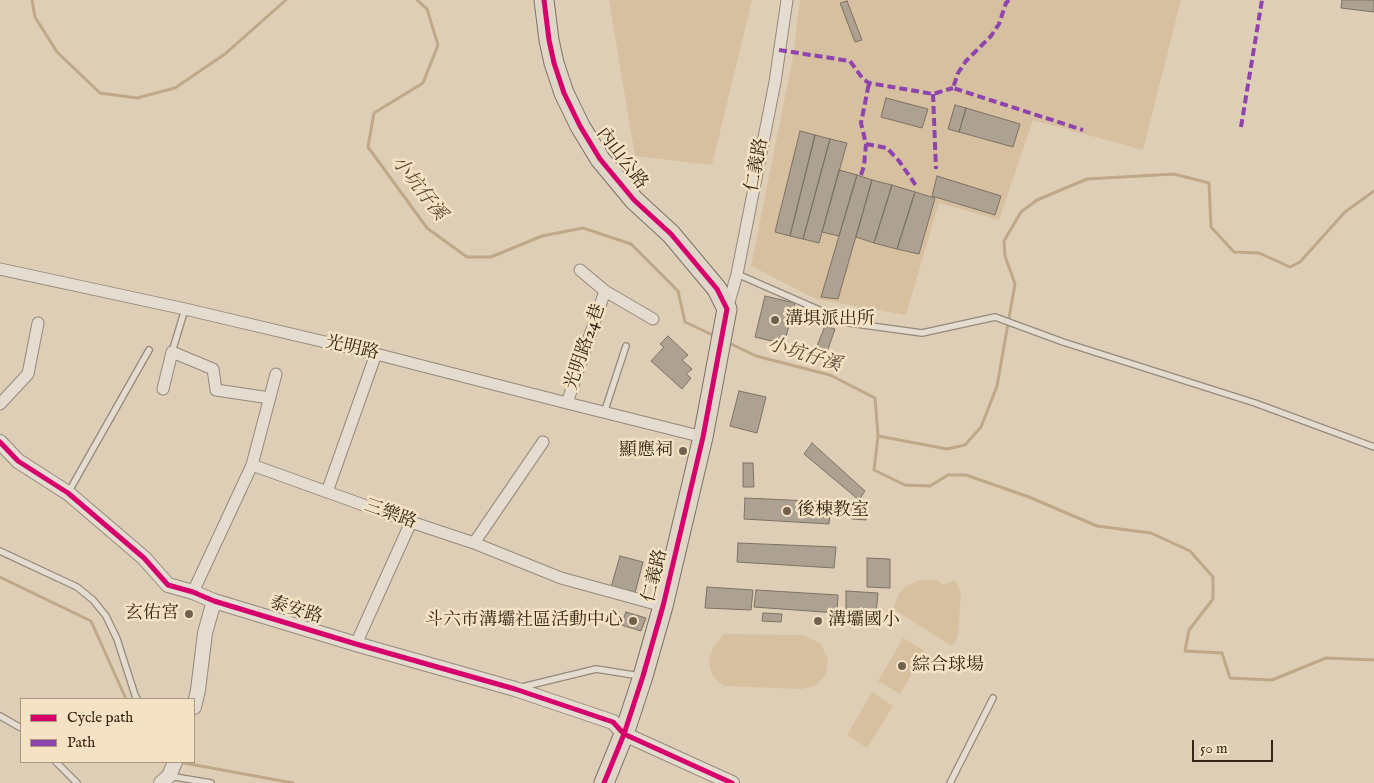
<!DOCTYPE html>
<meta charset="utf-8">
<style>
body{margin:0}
#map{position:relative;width:1374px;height:783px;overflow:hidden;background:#dfceb6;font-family:"IM FELL English",serif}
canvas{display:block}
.legend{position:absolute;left:20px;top:698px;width:175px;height:65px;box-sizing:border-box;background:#f5e2c4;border:1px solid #a8977e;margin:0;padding:6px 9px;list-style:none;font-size:15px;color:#352716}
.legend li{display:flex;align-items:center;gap:10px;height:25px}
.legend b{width:25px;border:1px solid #a8977e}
.scale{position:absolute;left:1192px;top:740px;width:81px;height:22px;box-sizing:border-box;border:2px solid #352716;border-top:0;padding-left:6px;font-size:15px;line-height:18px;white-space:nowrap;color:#352716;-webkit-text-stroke:4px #f5e2c4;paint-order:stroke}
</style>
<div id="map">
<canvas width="1374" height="783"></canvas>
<ul class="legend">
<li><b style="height:6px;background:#d6006c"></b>Cycle path</li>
<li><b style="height:6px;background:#8e44ad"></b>Path</li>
</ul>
<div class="scale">50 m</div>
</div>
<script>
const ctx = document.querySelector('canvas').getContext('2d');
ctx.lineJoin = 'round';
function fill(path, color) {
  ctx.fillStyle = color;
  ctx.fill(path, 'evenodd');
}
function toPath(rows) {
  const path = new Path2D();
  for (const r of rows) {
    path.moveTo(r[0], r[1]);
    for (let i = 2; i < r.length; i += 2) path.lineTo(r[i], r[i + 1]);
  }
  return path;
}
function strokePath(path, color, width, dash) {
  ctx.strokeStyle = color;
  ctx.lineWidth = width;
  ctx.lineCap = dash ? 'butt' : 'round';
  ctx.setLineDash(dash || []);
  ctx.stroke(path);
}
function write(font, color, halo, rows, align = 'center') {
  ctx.font = font + ' "IM FELL English","Noto Serif TC",serif';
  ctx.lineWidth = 5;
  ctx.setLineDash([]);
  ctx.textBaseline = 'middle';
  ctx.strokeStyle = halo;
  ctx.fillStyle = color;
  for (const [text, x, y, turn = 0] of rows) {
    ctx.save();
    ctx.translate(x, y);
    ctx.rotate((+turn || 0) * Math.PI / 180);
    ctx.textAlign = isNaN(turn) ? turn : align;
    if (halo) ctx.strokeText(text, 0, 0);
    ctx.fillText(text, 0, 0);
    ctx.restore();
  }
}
const green = toPath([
 [609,0,752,0,712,165,635,156],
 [800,0,1181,0,1143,150,1033,120,999,220,939,203,906,315,816,299,751,266,792,62],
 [919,580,938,580,943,585,955,580,961,593,958,637,952,646,893,609,898,595,905,587],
 [724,634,804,635,821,644,828,660,826,675,815,686,801,689,723,686,712,675,709,661,713,647],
 [903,638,925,651,900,694,878,681],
 [872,692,893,706,867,748,847,735]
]);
const stream = toPath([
 [32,0,35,17,57,52,100,93,137,98,175,88,225,54,286,0],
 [417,0,427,9,438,45,423,83,374,113,368,147,427,228,467,257,491,257,542,236,583,228,631,244,678,291,685,322,715,336],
 [727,342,756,356,830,375,875,398,878,436,874,470,905,485,930,486,948,475,966,475,1029,497,1097,526,1151,533,1190,551,1213,577,1213,599,1189,630,1185,651,1222,653,1230,678,1272,680,1326,658,1374,660],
 [878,436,947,449,965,445,981,427,997,386,1015,284,1005,256,1004,241,1021,212,1037,200,1087,179,1174,174,1209,183,1211,227,1234,252,1259,253,1290,267,1300,262,1345,212,1374,191],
 [0,577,91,621,126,699],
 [179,762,293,783]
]);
const building = toPath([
 [1342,0,1374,0,1374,12,1341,8,1342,0],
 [847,1,862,40,855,42,840,3,847,1],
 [886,98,928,109,922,128,881,117,886,98],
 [955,105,966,108,959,132,948,129,955,105],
 [966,108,1020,124,1013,147,959,132,966,108],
 [800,131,815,135,790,236,775,232,800,131],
 [815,135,830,139,803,239,790,236,815,135],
 [830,139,847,143,819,243,803,239,830,139],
 [839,170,857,175,839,236,822,232,839,170],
 [857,175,872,180,838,299,821,297,857,175],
 [937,176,1001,196,995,215,932,196,937,176],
 [872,180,892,185,874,243,856,237,872,180],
 [892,185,915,192,897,249,874,243,892,185],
 [915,192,935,198,919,254,897,249,915,192],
 [765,296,795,303,784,344,755,337,765,296],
 [825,326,835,329,826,355,815,351,825,326],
 [668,336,688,355,682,360,692,369,686,374,691,378,682,389,651,361,664,347,660,344,668,336],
 [739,391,766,397,757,433,730,426,739,391],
 [812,443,865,491,859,500,804,454,812,443],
 [743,463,753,463,754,487,743,487,743,463],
 [745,498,831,502,829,524,744,519,745,498],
 [851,505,866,506,866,520,852,519,851,505],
 [738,543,836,547,834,568,737,562,738,543],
 [620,556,643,562,635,593,611,587,620,556],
 [867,558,890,559,890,588,867,587,867,558],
 [707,587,753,590,751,610,705,608,707,587],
 [756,590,838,595,837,613,754,607,756,590],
 [846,591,878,593,876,614,846,614,846,591],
 [626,612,646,618,641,631,621,625,626,612],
 [763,613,782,614,781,622,762,621,763,613]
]);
const service = toPath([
 [737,274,849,323,922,333,995,317,1063,342,1255,403,1374,447],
 [172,352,185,309],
 [604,413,626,346],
 [68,493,149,350],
 [0,551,77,587,93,600,106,616,117,639,135,695,137,699],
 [522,687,596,669,640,676],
 [0,716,21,728],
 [56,762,77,783],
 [169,776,211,783],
 [950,783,993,698]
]);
const minor = toPath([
 [0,269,185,309,376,354,567,403,703,437],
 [605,291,653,319],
 [727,309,737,274,775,82,787,0],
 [163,389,172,352,213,369,216,390,270,398],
 [567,403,605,291,580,270],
 [0,404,28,374,38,323],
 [252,465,276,374],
 [327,492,376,354],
 [474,543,543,442],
 [193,592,252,465,411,522,474,543,561,578,663,606],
 [356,644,411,522]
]);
const tertiary = toPath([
 [0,442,18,461,68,493,144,558,168,585,193,592,214,601,356,644,515,689,613,722,624,734,732,783],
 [194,707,198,690,205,633,214,601],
 [161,783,169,776,175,762]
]);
const primary = toPath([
 [544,0,549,40,554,63,564,93,580,126,600,159,634,200,671,234,717,289,727,309,703,437,663,606,643,676,624,734,604,783]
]);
const quiet = toPath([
 [1009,0,1006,3,999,24,991,36,966,61,958,73,953,88,1083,130],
 [779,50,850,61,863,79,869,83,933,94,953,88],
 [933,94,936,169],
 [1241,127,1262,0],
 [866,144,887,148,899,161,917,187],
 [861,175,864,166,866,144,861,123,869,83]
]);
const cycleway = toPath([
 [544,0,549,40,554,63,564,93,580,126,600,159,634,200,671,234,717,289,727,309,703,437,663,606,643,676,624,734,604,783],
 [0,442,18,461,68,493,144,558,168,585,193,592,214,601,356,644,515,689,613,722,624,734,732,783]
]);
const markers = [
 [775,320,5,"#70614e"],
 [683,451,5,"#70614e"],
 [787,511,5,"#70614e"],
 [189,614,5,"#70614e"],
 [633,621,5,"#70614e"],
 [818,621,5,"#70614e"],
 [902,666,5,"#70614e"]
];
const streetNames = [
 ["內山公路",621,159,53],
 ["仁義路",758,165,-79],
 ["光明路24巷",586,347,-71],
 ["光明路",352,349,13],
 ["三樂路",390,515,20],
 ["仁義路",656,576,-76],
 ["泰安路",296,611,17]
];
const poiNames = [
 ["溝埧派出所",785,320],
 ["顯應祠",673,451,"right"],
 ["後棟教室",797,511],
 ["玄佑宮",179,614,"right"],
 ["斗六市溝壩社區活動中心",623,621,"right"],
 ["溝壩國小",828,621],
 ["綜合球場",912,666]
];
const waterNames = [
 ["小坑仔溪",418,189,52],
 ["小坑仔溪",804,356,17]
];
fill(green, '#d7c09f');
strokePath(stream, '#bea888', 3);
fill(building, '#ada191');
strokePath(building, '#7c7264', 1);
strokePath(service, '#94897a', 8);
strokePath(minor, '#94897a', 13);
strokePath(tertiary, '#94897a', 16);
strokePath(primary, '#7c7264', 21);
strokePath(service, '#e4dcd0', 5.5);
strokePath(minor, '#e4dcd0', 11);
strokePath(tertiary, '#e4dcd0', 14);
strokePath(primary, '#e0d6c8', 19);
strokePath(quiet, '#8e44ad', 4, [8, 4]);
strokePath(cycleway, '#d6006c', 5);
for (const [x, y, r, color] of markers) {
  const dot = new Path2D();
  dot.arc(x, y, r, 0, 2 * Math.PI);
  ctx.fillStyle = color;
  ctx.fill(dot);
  strokePath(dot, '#f5e2c4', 2);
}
write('18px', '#352716', '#f5e2c4', streetNames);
write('18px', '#352716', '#f5e2c4', poiNames, 'left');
write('italic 19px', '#5a4932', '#f5e2c4', waterNames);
</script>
